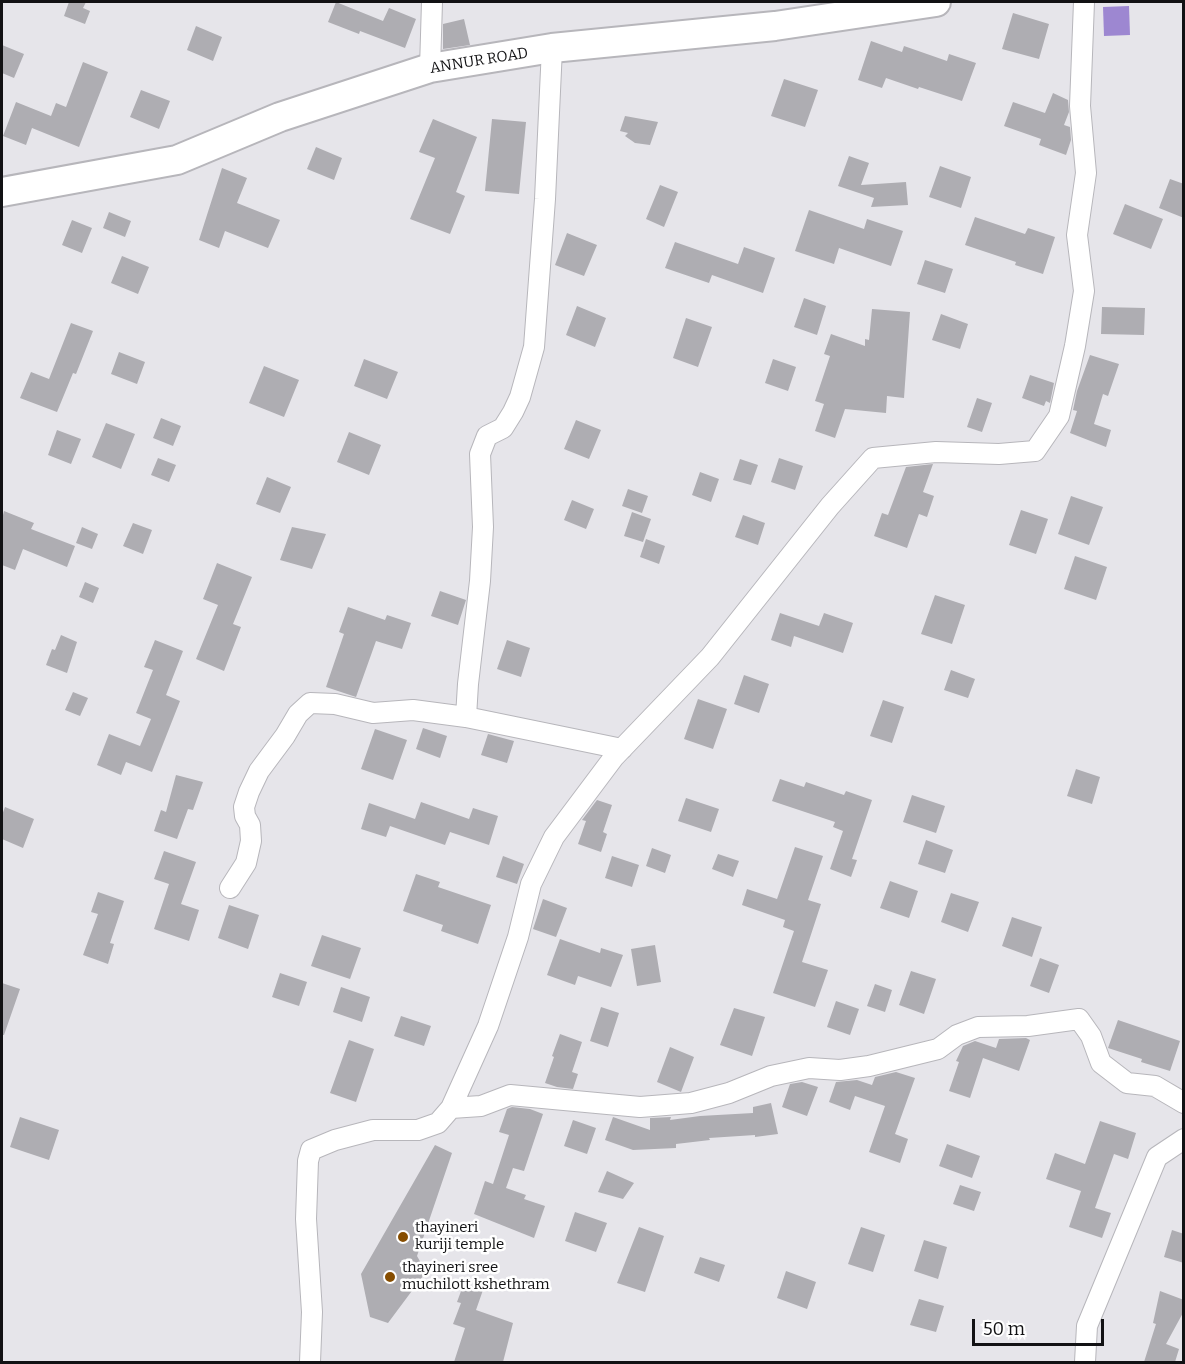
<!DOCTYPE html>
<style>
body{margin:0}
#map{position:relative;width:1185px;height:1364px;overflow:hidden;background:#e6e5ea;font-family:Bitter,serif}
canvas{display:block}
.frame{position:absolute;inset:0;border:3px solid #121214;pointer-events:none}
.scale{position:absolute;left:972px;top:1319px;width:132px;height:27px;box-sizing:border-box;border:3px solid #121214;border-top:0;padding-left:8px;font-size:18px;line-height:21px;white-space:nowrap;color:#121214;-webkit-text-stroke:4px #fff;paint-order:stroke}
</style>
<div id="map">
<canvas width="1185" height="1364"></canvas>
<div class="frame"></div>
<div class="scale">50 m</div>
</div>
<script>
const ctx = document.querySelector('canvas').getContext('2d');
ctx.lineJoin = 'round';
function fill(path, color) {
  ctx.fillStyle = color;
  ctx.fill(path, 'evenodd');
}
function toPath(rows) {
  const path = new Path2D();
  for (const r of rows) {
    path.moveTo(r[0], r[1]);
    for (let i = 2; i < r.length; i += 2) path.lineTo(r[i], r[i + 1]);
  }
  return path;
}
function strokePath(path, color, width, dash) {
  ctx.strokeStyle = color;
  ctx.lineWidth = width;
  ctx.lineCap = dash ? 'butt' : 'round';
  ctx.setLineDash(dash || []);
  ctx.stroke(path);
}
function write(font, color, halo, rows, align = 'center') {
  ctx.font = font + ' Bitter,serif';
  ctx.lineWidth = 5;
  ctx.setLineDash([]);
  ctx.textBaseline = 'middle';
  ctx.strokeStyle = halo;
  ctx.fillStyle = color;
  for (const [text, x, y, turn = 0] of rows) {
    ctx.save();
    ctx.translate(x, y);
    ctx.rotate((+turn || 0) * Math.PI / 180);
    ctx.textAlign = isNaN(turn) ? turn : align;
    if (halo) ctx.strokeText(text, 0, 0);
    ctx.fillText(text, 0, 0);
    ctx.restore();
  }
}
const water = toPath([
 [1129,6,1130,35,1104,36,1103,7]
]);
const building = toPath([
 [69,2,86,2,83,8,90,11,85,24,64,16],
 [336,2,383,21,389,8,416,19,405,48,360,31,359,34,328,22],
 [1013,13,1049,24,1039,59,1002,49],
 [464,19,470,45,443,49,443,24],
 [196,26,222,37,213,61,187,50],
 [871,41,902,52,904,46,947,61,949,54,976,63,962,101,919,87,918,89,886,78,882,88,858,80],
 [2,45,24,54,14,78,2,73],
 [83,62,108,72,79,147,32,128,26,145,3,136,16,102,51,116,56,103,66,107],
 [784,79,818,90,805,127,771,116],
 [141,90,170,101,159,129,130,117],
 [1053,93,1068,100,1069,112,1064,125,1070,127,1071,140,1066,155,1039,145,1041,139,1004,126,1013,102,1045,113],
 [625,116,658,122,650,145,635,143,625,136,628,133,620,131],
 [433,119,477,137,456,192,465,196,450,234,410,219,435,158,419,152],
 [492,119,526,122,519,194,485,191],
 [316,147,342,158,334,180,307,169],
 [849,156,869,163,861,185,906,182,908,205,871,207,874,198,838,186],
 [940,166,971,177,961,208,929,197],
 [222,168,247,178,237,203,280,220,268,248,225,231,219,248,199,240],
 [1170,179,1184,184,1184,218,1159,208],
 [660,185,678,192,664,227,646,219],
 [1125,204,1163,219,1151,249,1113,234],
 [809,210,864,229,867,219,903,231,891,266,839,248,834,264,795,251],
 [109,212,131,221,125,237,103,228],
 [975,217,1025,234,1028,228,1055,237,1043,274,1015,265,1016,262,965,245],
 [72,220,92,228,82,253,62,245],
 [567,233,597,245,584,276,555,265],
 [675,242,738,264,744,247,775,258,763,293,712,275,709,283,665,268],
 [122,256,149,267,138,294,111,283],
 [925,260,953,269,945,293,917,284],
 [804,298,826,306,817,335,794,327],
 [577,306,606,318,595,347,566,335],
 [1102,307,1145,308,1144,335,1101,334],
 [872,309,910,312,904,398,887,396,886,413,845,409,835,438,815,431,824,404,815,401,830,356,824,354,831,334,865,346,865,339,869,340],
 [941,314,968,324,960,349,932,340],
 [686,318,712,327,698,367,673,358],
 [71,323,93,331,76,374,73,373,57,412,20,398,31,372,49,379],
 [119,352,145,362,137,384,111,374],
 [1090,355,1119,364,1108,396,1103,394,1094,424,1111,430,1106,447,1070,433,1077,411,1073,410,1077,391],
 [364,359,398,372,387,399,354,386],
 [773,359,796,367,788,391,765,383],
 [264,366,299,380,284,417,249,403],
 [1030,375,1054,383,1050,403,1046,401,1044,406,1022,398],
 [977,398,992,403,982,432,967,427],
 [161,418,181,426,173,446,153,438],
 [576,420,601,430,589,459,564,449],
 [106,423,135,434,121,469,92,457],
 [57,430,81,439,71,464,48,455],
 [349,432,381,445,369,475,337,462],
 [158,458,176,465,169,482,151,475],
 [779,458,803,466,795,490,771,482],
 [740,459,758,465,751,485,733,480],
 [933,464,923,492,934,496,927,517,919,514,907,548,874,536,882,513,888,515,906,467],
 [700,472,719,479,711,502,692,495],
 [267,477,291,487,280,513,256,504],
 [628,489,648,496,642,513,622,506],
 [1071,496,1103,507,1089,545,1058,534],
 [572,500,594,509,586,529,564,520],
 [1021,510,1048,519,1036,554,1009,545],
 [4,511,34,523,31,529,75,546,67,567,23,549,15,570,2,565,2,519],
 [632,512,651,519,643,542,624,536],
 [743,515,765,523,758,545,735,537],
 [133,523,152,530,143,554,123,546],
 [82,527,98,534,92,549,76,543],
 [292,527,326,534,312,569,280,560],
 [646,539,665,546,659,564,640,557],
 [1075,556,1107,567,1096,600,1064,589],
 [217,563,252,577,233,624,241,627,224,671,196,659,218,605,203,599],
 [85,582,99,588,93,603,79,597],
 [440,591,466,600,458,625,431,616],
 [935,595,965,605,952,644,921,634],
 [348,607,385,620,387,615,411,623,402,649,376,641,356,697,326,687,344,634,339,632],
 [780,613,819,626,824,613,853,623,843,653,794,636,791,647,771,640],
 [61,635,77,642,67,673,46,665,52,649,55,650],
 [155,640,183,651,166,695,180,701,152,772,126,762,121,775,97,765,109,734,140,746,151,719,136,713,153,670,144,667],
 [507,640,530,648,521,677,497,669],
 [951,670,975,679,968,698,944,690],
 [744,675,769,684,759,713,734,704],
 [73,692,88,698,80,716,65,710],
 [698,699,727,709,713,749,684,739],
 [883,700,904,707,892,743,870,736],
 [423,728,447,736,440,758,416,749],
 [375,729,407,740,393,780,361,769],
 [488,734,514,741,507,763,481,755],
 [1076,769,1100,777,1092,804,1067,796],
 [176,775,203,782,193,810,188,809,177,839,154,831,161,810,166,812],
 [780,779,804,787,806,782,844,795,846,791,872,800,852,859,857,860,851,877,830,869,843,831,833,827,835,822,772,801],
 [912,795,945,806,936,833,903,822],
 [686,798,719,809,711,832,678,821],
 [597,800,612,805,603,832,607,834,601,852,578,844,586,821,582,820],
 [421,802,469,819,473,808,498,816,489,845,450,832,445,845,390,826,386,837,361,829,369,803,415,819],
 [5,807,34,819,23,848,2,839,2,815],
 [926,840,953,850,945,873,918,864],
 [795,847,823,856,808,900,821,904,802,962,828,970,815,1007,773,993,794,931,783,927,785,920,742,905,747,889,777,899],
 [652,848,671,855,665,873,646,866],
 [164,851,196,862,181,904,199,910,189,941,154,929,169,884,154,879],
 [718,854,739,861,733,877,712,869],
 [503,856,524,864,517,884,496,877],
 [612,856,639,865,632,887,605,878],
 [416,874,440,882,438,887,491,905,478,944,441,931,443,925,403,911],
 [890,881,918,891,909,918,880,908],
 [98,892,124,901,110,943,114,944,108,964,83,955,98,914,91,912],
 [951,893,979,902,968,932,941,922],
 [543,899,567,908,556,937,533,929],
 [229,905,259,915,248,949,218,938],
 [1012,917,1042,927,1032,957,1002,946],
 [322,935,361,948,350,979,311,966],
 [560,939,600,953,601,948,623,955,611,987,578,976,575,985,547,975],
 [655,945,661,982,637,986,631,949],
 [1040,958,1059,965,1049,993,1030,986],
 [911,971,936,979,924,1014,899,1005],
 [280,973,307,982,299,1006,272,997],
 [2,983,20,989,4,1035,2,1035],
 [875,984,892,990,885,1012,867,1006],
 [341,987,370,997,362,1022,333,1012],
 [836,1001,859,1009,850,1035,827,1027],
 [601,1007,619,1013,608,1047,590,1041],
 [734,1008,765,1017,752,1056,720,1045],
 [401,1016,431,1026,424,1046,394,1036],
 [1118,1020,1180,1041,1170,1071,1141,1062,1142,1059,1108,1048],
 [560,1034,582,1042,572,1072,578,1074,573,1089,557,1087,545,1083,554,1057,552,1056],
 [1026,1038,1030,1040,1019,1071,983,1058,970,1098,949,1091,959,1062,956,1061,963,1046,975,1041,996,1048,999,1039],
 [349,1040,374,1049,356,1102,330,1093],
 [670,1047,694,1057,681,1092,657,1082],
 [896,1072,915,1078,895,1134,908,1139,900,1163,869,1152,885,1106,855,1096,850,1110,829,1102,836,1082,857,1080,872,1085,875,1077],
 [802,1082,818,1087,807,1116,782,1107,790,1084],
 [771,1103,778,1134,755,1137,755,1135,709,1138,710,1140,676,1144,676,1148,633,1150,605,1140,613,1117,650,1130,650,1118,671,1117,670,1120,700,1116,753,1113,753,1107],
 [512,1107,530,1109,543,1114,524,1171,513,1168,506,1188,526,1195,524,1199,545,1206,534,1238,474,1214,485,1181,493,1184,509,1135,499,1132,507,1109],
 [20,1117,59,1130,49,1160,10,1147],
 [573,1120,596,1128,587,1154,564,1146],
 [1100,1121,1136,1133,1128,1159,1114,1154,1095,1208,1111,1213,1102,1238,1069,1227,1081,1191,1046,1179,1055,1153,1085,1164],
 [947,1144,980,1156,972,1178,939,1166],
 [435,1145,452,1153,417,1256,426,1272,388,1323,370,1317,361,1274],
 [607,1171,634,1183,623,1199,598,1192],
 [960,1185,981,1192,974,1211,953,1204],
 [575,1212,607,1223,596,1252,565,1241],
 [639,1227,664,1236,645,1292,617,1283],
 [861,1227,885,1235,873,1272,848,1264],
 [1172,1230,1184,1234,1184,1263,1164,1257],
 [924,1240,947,1247,938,1279,914,1271],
 [700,1257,725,1265,719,1282,694,1273],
 [786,1271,816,1282,807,1309,777,1298],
 [464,1283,483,1290,476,1310,513,1323,503,1362,454,1362,465,1328,453,1324,461,1303,457,1302],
 [1160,1291,1184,1300,1184,1311,1166,1344,1179,1349,1175,1362,1144,1362,1156,1324,1153,1323],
 [919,1299,944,1306,936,1332,910,1325]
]);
const minor = toPath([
 [430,68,432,2],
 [466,717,468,684,480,581,483,527,480,454,487,436,503,428,513,412,520,397,534,347,545,199,552,48],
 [230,888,246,863,251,841,250,825,245,816,244,807,249,792,259,771,285,736,298,714,310,703,335,704,373,713,413,710,466,717,622,749],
 [451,1108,481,1106,510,1095,640,1107,691,1103,729,1093,771,1076,809,1068,840,1070,869,1066,938,1049,957,1035,978,1027,1028,1026,1079,1019,1091,1036,1101,1063,1127,1083,1155,1086,1184,1103],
 [310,1362,312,1312,306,1219,308,1161,311,1150,335,1140,373,1130,418,1130,438,1123,451,1108,488,1026,518,937,531,884,554,837,614,757,710,657,830,506,873,458,936,452,999,454,1035,451,1059,416,1075,346,1084,291,1077,235,1086,173,1080,106,1084,2],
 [1085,1362,1087,1326,1157,1157,1184,1139]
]);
const secondary = toPath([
 [2,192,177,160,280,117,430,68,552,48,775,26,936,2]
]);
const markers = [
 [403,1237,6,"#864d00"],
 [390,1277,6,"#864d00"]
];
const streetNames = [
 ["ANNUR ROAD",479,61,-9]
];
const poiNames = [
 ["thayineri",415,1228],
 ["kuriji temple",415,1245],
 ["thayineri sree",402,1268],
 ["muchilott kshethram",402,1285]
];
fill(water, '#9d87d1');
fill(building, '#aeadb2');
strokePath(minor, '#b7b6bb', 22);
strokePath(secondary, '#b7b6bb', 32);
strokePath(minor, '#fff', 20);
strokePath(secondary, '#fff', 28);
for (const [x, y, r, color] of markers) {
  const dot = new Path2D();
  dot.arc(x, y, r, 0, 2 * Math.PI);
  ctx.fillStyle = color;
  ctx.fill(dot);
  strokePath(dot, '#fff', 2);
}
write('15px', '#121214', '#fff', streetNames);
write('15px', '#121214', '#fff', poiNames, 'left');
</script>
